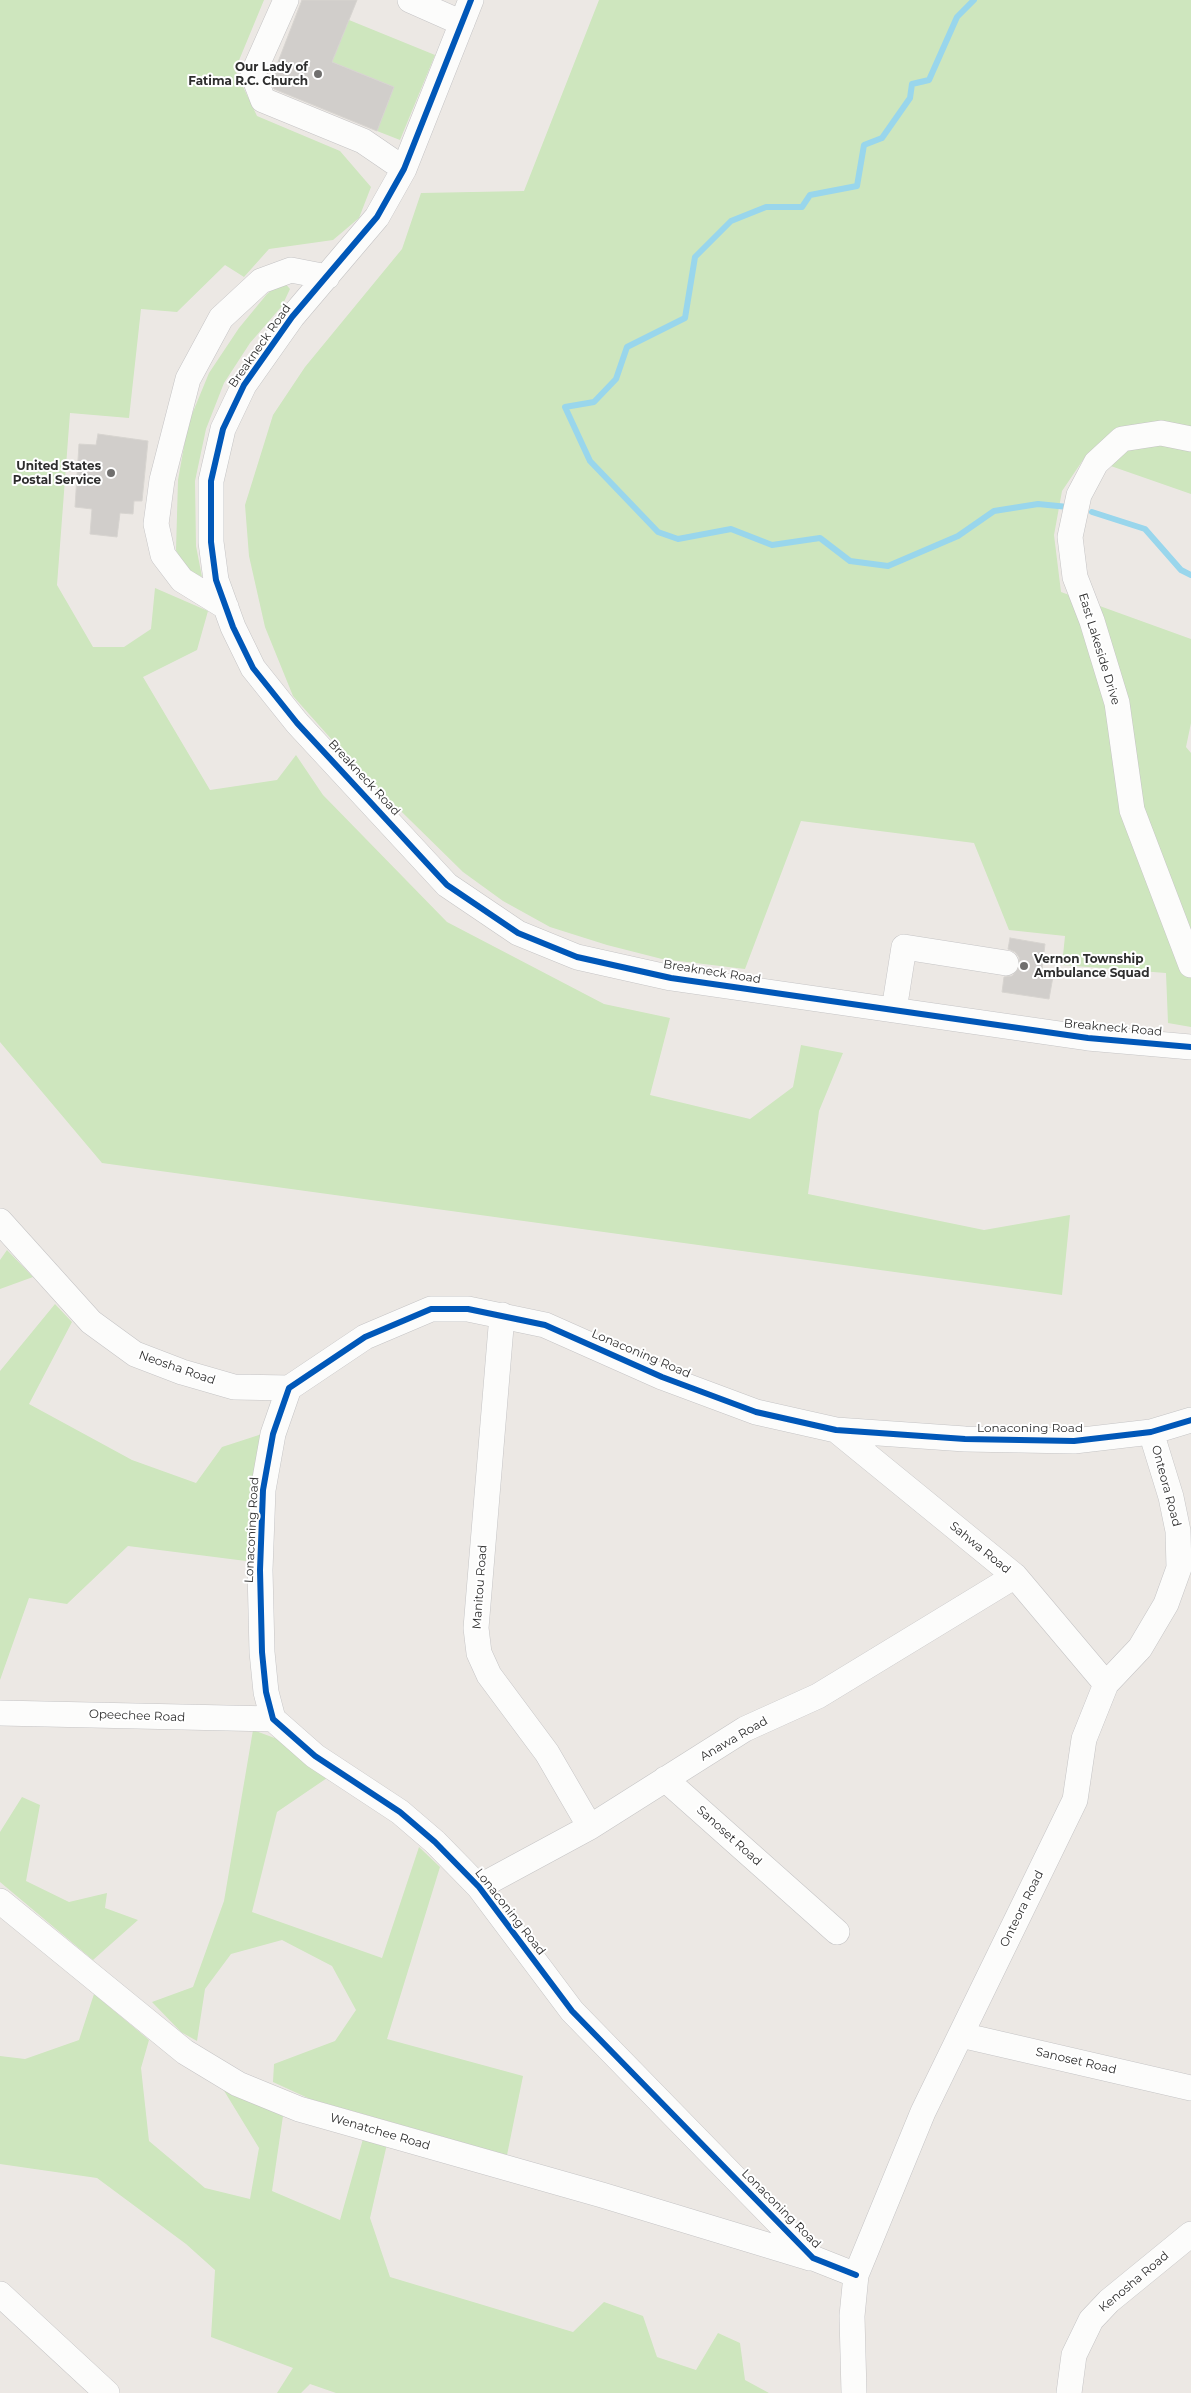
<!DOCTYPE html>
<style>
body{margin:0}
canvas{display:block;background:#ece8e4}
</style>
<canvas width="1191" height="2393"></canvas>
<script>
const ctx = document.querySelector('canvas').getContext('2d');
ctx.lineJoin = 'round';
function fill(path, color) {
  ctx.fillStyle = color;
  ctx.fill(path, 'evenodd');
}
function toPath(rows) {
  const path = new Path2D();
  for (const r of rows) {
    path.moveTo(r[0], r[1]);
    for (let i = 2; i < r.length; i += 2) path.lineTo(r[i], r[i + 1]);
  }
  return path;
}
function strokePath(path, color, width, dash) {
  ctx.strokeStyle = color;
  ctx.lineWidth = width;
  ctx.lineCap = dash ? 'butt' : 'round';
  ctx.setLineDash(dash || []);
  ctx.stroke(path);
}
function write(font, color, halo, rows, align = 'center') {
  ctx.font = font + ' Montserrat,sans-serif';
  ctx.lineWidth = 4;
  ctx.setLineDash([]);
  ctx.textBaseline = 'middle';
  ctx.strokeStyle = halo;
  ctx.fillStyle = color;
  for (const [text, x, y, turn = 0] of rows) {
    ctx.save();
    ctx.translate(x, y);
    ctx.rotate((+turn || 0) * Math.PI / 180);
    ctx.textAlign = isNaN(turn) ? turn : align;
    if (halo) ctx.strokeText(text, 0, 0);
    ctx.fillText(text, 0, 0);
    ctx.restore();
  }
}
const green = toPath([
 [0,0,264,0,235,70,257,116,340,151,371,187,359,218,333,240,269,249,244,277,225,265,177,312,141,309,129,418,70,413,57,585,93,647,124,647,151,629,155,588,208,611,197,650,143,677,210,790,277,780,296,755,323,795,447,922,604,1004,670,1018,650,1095,750,1119,793,1087,801,1045,843,1053,819,1111,808,1194,984,1230,1070,1215,1062,1295,102,1163,0,1042],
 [599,0,1191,0,1191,494,1085,457,1062,491,1054,535,1061,592,1191,639,1191,723,1186,747,1191,753,1191,1027,1168,1023,1166,973,1062,965,1065,936,1009,930,974,843,801,821,745,969,662,959,607,945,550,927,503,901,463,872,357,768,293,696,265,627,249,556,245,505,273,415,305,367,402,249,421,193,524,191],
 [349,20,435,55,400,140,377,131,394,87,332,62],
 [283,281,290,289,282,306,250,343,224,383,206,429,195,481,196,546,202,577,185,568,176,550,178,480,188,424,209,373,239,328,267,294],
 [7,1250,33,1277,0,1289,0,1260],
 [55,1304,72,1322,29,1404,132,1460,196,1483,222,1447,262,1434,250,1500,246,1561,128,1546,67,1604,29,1598,0,1680,0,1371],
 [253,1730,280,1740,327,1778,277,1812,252,1912,382,1958,419,1847,440,1867,387,2039,523,2076,507,2155,310,2099,273,2082,274,2064,335,2041,356,2010,332,1966,282,1940,231,1954,205,1989,197,2041,181,2032,152,2002,193,1987,224,1901],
 [22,1797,40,1805,26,1881,69,1902,107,1893,105,1908,138,1920,93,1960,0,1882,0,1832],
 [94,1994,149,2040,141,2068,149,2141,205,2188,250,2199,259,2148,223,2089,283,2116,272,2191,340,2220,363,2139,387,2144,370,2218,390,2277,573,2332,604,2302,643,2316,657,2357,696,2370,718,2333,740,2343,745,2380,769,2393,336,2393,310,2384,301,2393,277,2393,293,2368,211,2337,215,2270,186,2244,97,2178,0,2164,0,2056,25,2059,79,2040]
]);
const stream = toPath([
 [974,0,957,17,929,80,912,84,910,98,882,138,864,145,857,186,810,195,802,207,766,207,731,221,695,257,685,318,627,347,616,379,594,402,565,407,590,461,658,532,678,539,731,529,772,545,820,538,850,561,888,566,958,536,994,511,1038,504,1068,507],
 [1092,512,1145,529,1181,570,1191,575]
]);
const building = toPath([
 [302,0,357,0,332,62,394,87,377,131,274,89,271,80,302,0],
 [98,434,148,441,142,501,134,501,133,514,120,513,117,537,90,534,92,509,75,507,79,444,96,445,98,434],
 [1010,938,1045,944,1042,970,1054,971,1049,999,1002,992,1004,977,1012,976,1020,966,1019,957,1015,952,1008,949,1010,938]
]);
const minor = toPath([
 [286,0,253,74,263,100,363,141,404,169],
 [410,0,462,23],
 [471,0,404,169,377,217,292,317,244,385,223,429,211,481,211,542,216,580,233,627,253,668,297,723,447,885,518,933,577,957,671,978,1088,1038,1191,1047],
 [1191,439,1161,433,1122,439,1096,463,1079,495,1070,537,1075,577,1092,621,1117,703,1132,810,1191,965],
 [226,607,182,580,163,555,156,524,162,480,188,379,221,318,261,281,291,270,327,277],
 [894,1010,904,947,1006,963],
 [0,1221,91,1322,135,1354,182,1372,234,1387,289,1388],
 [502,1315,476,1628,479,1653,489,1675,547,1753,590,1827],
 [836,1430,1015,1576,1106,1684],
 [0,1713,273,1719],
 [665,1779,837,1932],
 [479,1887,590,1827,745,1729,818,1696,1015,1576],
 [0,1901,185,2052,238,2084,299,2109,602,2195,810,2258],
 [961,2035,1191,2088],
 [856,2275,813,2258,572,2011,479,1887,435,1842,400,1812,315,1756,273,1719,266,1692,262,1652,260,1570,263,1490,273,1434,289,1388,365,1337,431,1309,468,1309,545,1325,662,1377,756,1412,836,1430,965,1439,1074,1441,1151,1432,1191,1420],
 [0,2294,107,2393],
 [854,2393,852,2316,856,2275,923,2112,1075,1800,1084,1739,1106,1684,1140,1648,1166,1604,1179,1568,1178,1531,1171,1497,1151,1432],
 [1069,2393,1074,2355,1091,2320,1109,2301,1191,2234]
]);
const cycleway = toPath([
 [471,0,404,169,377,217,292,317,244,385,223,429,211,481,211,542,216,580,233,627,253,668,297,723,447,885,518,933,577,957,671,978,1088,1038,1191,1047],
 [856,2275,813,2258,572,2011,479,1887,435,1842,400,1812,315,1756,273,1719,266,1692,262,1652,260,1570,263,1490,273,1434,289,1388,365,1337,431,1309,468,1309,545,1325,662,1377,756,1412,836,1430,965,1439,1074,1441,1151,1432,1191,1420]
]);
const markers = [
 [318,74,5,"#706f6e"],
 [111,473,5,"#706f6e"],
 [1024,966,5,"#706f6e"]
];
const poiNames = [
 ["Our Lady of",308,67],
 ["Fatima R.C. Church",308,81],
 ["United States",101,466],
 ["Postal Service",101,480],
 ["Vernon Township",1034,959,"left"],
 ["Ambulance Squad",1034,973,"left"]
];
const streetNames = [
 ["Breakneck Road",260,346,-55],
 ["East Lakeside Drive",1099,649,73],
 ["Breakneck Road",364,778,47],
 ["Breakneck Road",712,972,9],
 ["Breakneck Road",1113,1028,5],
 ["Lonaconing Road",641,1354,23],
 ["Neosha Road",177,1368,19],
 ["Lonaconing Road",1030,1428],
 ["Onteora Road",1166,1486,75],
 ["Lonaconing Road",252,1530,-87],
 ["Sahwa Road",980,1548,39],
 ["Manitou Road",480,1587,-86],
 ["Opeechee Road",137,1716,2],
 ["Anawa Road",734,1739,-30],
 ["Sanoset Road",729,1836,42],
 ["Onteora Road",1022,1909,-64],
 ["Lonaconing Road",510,1912,52],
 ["Sanoset Road",1076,2061,13],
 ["Wenatchee Road",380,2132,16],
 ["Lonaconing Road",781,2209,45],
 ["Kenosha Road",1134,2282,-40]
];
fill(green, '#cee6be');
strokePath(stream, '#99d6ec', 6);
fill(building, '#d1cecb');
strokePath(building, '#d7d4d0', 1);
strokePath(minor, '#c5c4c5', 26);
strokePath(minor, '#fcfcfb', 25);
strokePath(cycleway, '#0057b8', 6);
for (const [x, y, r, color] of markers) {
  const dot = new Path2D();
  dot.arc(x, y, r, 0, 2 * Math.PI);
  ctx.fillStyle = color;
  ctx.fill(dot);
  strokePath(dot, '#fff', 2);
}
write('bold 12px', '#2e2e2e', '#fff', poiNames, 'right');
write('12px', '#2e2e2e', '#fff', streetNames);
</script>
